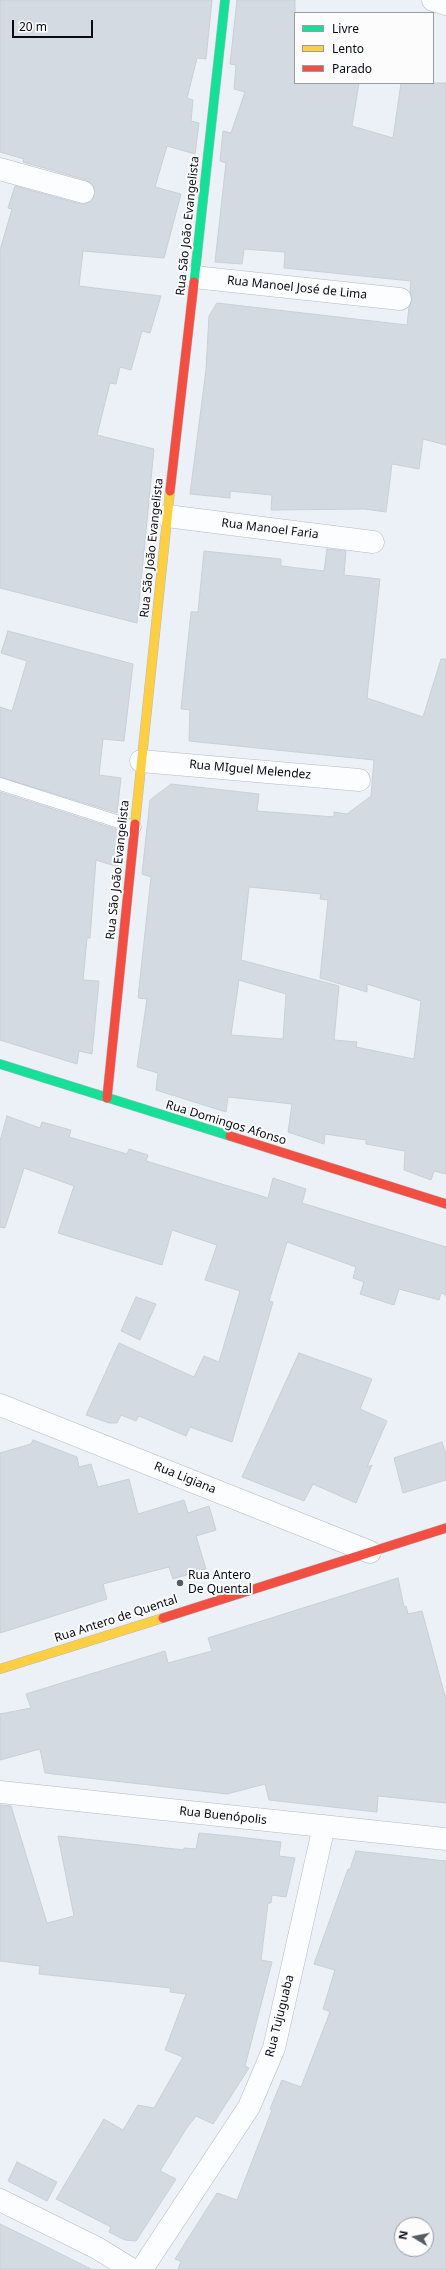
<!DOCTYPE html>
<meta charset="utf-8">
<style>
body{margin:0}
#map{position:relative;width:446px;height:2269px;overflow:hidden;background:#ebf1f6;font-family:"Noto Sans",sans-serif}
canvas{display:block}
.legend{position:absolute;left:294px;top:12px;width:140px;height:72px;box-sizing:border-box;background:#fcfcfc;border:1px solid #9a9ca0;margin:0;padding:5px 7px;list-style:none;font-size:12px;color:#060b15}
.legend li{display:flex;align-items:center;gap:8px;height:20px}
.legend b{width:20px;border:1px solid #9a9ca0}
.north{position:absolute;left:394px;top:2217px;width:40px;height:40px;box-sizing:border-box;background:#fcfcfc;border:1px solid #9a9ca0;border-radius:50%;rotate:280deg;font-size:11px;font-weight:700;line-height:16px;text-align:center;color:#060b15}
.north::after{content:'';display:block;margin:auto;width:14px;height:18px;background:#565c64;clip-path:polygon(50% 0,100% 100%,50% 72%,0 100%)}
.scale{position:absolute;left:12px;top:20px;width:81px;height:18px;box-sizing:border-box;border:2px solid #060b15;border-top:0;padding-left:5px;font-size:12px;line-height:14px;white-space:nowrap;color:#060b15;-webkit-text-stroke:3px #fcfcfc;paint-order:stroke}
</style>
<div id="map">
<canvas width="446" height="2269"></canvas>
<ul class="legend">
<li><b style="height:5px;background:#16e098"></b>Livre</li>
<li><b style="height:5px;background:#ffcf43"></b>Lento</li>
<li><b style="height:5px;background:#f24e42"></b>Parado</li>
</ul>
<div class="north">N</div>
<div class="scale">20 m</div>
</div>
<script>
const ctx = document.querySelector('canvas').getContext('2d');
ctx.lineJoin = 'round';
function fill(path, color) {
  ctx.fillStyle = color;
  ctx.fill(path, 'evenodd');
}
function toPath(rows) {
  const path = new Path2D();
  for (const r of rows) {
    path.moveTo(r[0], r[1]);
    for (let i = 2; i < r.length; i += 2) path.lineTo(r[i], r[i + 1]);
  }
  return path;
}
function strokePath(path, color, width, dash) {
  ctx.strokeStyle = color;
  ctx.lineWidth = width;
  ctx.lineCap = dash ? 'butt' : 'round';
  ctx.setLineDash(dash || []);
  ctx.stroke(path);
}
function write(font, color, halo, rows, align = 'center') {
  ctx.font = font + ' "Noto Sans",sans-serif';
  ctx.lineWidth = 4;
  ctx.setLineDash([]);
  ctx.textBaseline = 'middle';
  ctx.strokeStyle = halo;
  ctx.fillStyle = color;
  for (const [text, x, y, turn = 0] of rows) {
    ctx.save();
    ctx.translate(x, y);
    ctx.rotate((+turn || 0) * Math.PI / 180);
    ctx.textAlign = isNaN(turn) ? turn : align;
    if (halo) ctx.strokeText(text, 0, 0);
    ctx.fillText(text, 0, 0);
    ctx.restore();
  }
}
const building = toPath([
 [0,0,212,0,206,59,197,58,187,98,193,100,191,121,199,123,195,154,167,146,155,187,181,194,164,258,83,251,79,286,161,296,150,333,142,331,131,370,120,367,116,384,110,383,97,435,154,449,137,623,0,588,0,250,12,209,8,208,15,186,80,204,86,204,92,201,95,189,92,184,86,180,23,162,24,159,0,152,0,0],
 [237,0,295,0,295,83,359,83,352,126,393,138,401,83,446,83,446,445,423,439,419,469,392,464,386,512,365,509,271,510,272,495,230,491,230,498,190,494,206,370,209,316,217,303,407,325,409,307,412,300,410,292,411,281,284,268,285,252,244,249,242,264,215,262,226,163,220,161,223,131,231,133,245,92,234,89,236,65,230,64,237,0],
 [327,549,346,551,344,575,380,579,367,698,423,717,441,659,446,659,446,1174,434,1171,431,1180,404,1170,405,1151,366,1144,366,1140,325,1134,324,1144,288,1132,292,1104,228,1097,226,1112,156,1090,158,1073,137,1067,147,999,138,998,151,877,142,874,150,800,171,784,259,794,257,811,334,817,334,812,347,814,371,796,374,760,189,741,190,710,181,709,191,612,198,612,204,551,281,559,281,566,324,571,327,549],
 [249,887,321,894,320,899,328,900,320,978,367,992,367,984,421,1001,414,1059,356,1047,357,1042,334,1040,339,986,241,960,249,887],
 [239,980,286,994,283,1039,231,1035,239,980],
 [8,631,133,664,124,741,103,739,99,775,121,778,117,813,0,777,0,707,12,711,27,661,1,653,8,631],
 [0,792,122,831,118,867,96,860,90,938,87,938,83,980,99,981,92,1054,79,1051,77,1064,0,1040,0,792],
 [7,1116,40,1128,42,1122,71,1130,69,1137,127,1154,129,1149,148,1155,146,1161,268,1198,273,1178,306,1189,302,1203,446,1247,446,1295,441,1293,439,1300,399,1289,394,1305,360,1294,364,1282,353,1278,356,1267,287,1242,269,1301,273,1302,232,1442,190,1427,186,1436,139,1416,136,1421,121,1415,117,1423,109,1423,86,1415,119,1343,194,1377,204,1356,219,1362,240,1291,205,1280,217,1245,172,1230,162,1265,58,1233,74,1186,24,1168,5,1228,0,1227,0,1141,7,1116],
 [136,1297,156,1304,140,1340,121,1331,136,1297],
 [299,1353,372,1379,360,1409,387,1421,367,1467,372,1465,356,1503,313,1484,304,1501,242,1477,299,1353],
 [33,1440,77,1457,79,1467,91,1464,98,1487,129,1479,138,1514,184,1500,188,1513,209,1506,216,1530,196,1536,206,1569,173,1579,169,1567,103,1584,107,1599,0,1633,0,1453,31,1444,33,1440],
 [442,1442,446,1455,446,1480,403,1493,394,1458,442,1442],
 [398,1578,404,1607,406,1606,408,1614,422,1611,446,1700,446,1803,378,1796,377,1812,269,1800,265,1784,227,1794,45,1773,40,1749,0,1760,0,1714,31,1708,26,1694,165,1651,168,1663,212,1651,208,1638,398,1578],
 [0,1805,11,1806,47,1923,74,1916,58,1836,184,1850,184,1848,196,1849,199,1833,230,1836,281,1842,279,1856,295,1858,286,1897,272,1895,271,1903,268,1903,261,1960,272,1962,245,2066,249,2068,213,2124,196,2116,186,2129,160,2171,176,2179,136,2241,125,2240,109,2232,111,2227,56,2199,104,2119,123,2130,138,2105,154,2108,183,2057,165,2050,186,1994,170,1992,171,1988,39,1974,40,1966,0,1961,0,1805],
 [356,1851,446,1861,446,2269,178,2269,181,2261,175,2259,217,2193,237,2200,272,2110,270,2109,282,2080,301,2087,330,2012,323,2009,335,1970,314,1964,348,1869,350,1869,356,1851],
 [402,2225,426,2225,426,2249,402,2249,402,2225],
 [17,2162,57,2182,47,2201,8,2181,17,2162],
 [0,2224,39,2243,91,2269,0,2269,0,2224]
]);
const lane = toPath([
 [0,784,135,827]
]);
const street = toPath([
 [433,0,446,4],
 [0,169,83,192],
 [194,277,400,299],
 [167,516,373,542],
 [141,761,359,780],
 [0,1405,370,1552],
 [0,1792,446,1839],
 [0,2200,97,2248,131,2269],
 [142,2269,249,2107,274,2048,324,1826]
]);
const fast = toPath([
 [194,282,225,0],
 [0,1064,230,1136]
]);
const slow = toPath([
 [135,824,170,491],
 [0,1669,163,1618]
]);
const jam = toPath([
 [170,491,194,282],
 [107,1098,135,824],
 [230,1136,446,1204],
 [163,1618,446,1528]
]);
const markers = [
 [180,1583,4,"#565c64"]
];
const streetNames = [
 ["Rua São João Evangelista",188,226,-84],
 ["Rua Manoel José de Lima",297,288,6],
 ["Rua Manoel Faria",270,529,7],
 ["Rua São João Evangelista",152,548,-84],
 ["Rua MIguel Melendez",250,770,5],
 ["Rua São João Evangelista",118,870,-84],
 ["Rua Domingos Afonso",226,1123,17],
 ["Rua Ligiana",185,1478,22],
 ["Rua Antero de Quental",116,1619,-18],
 ["Rua Buenópolis",223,1816,6],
 ["Rua Tujuguaba",280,2016,-76]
];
const poiNames = [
 ["Rua Antero",188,1576],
 ["De Quental",188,1590]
];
fill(building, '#d4dae2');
strokePath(building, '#c8cfd6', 1);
strokePath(lane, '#b3b9c0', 13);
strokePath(street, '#b3b9c0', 23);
strokePath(fast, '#b3b9c0', 10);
strokePath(slow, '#b3b9c0', 10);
strokePath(jam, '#b3b9c0', 10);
strokePath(lane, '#fcfdfe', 12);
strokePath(street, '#fcfdfe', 22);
strokePath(fast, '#16e098', 9);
strokePath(slow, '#ffcf43', 9);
strokePath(jam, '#f24e42', 9);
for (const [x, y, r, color] of markers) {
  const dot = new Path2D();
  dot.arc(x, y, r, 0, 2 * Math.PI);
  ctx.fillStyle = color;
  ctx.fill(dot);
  strokePath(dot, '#fcfcfc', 1.5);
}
write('12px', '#060b15', '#fcfcfc', streetNames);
write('12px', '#060b15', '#fcfcfc', poiNames, 'left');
</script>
